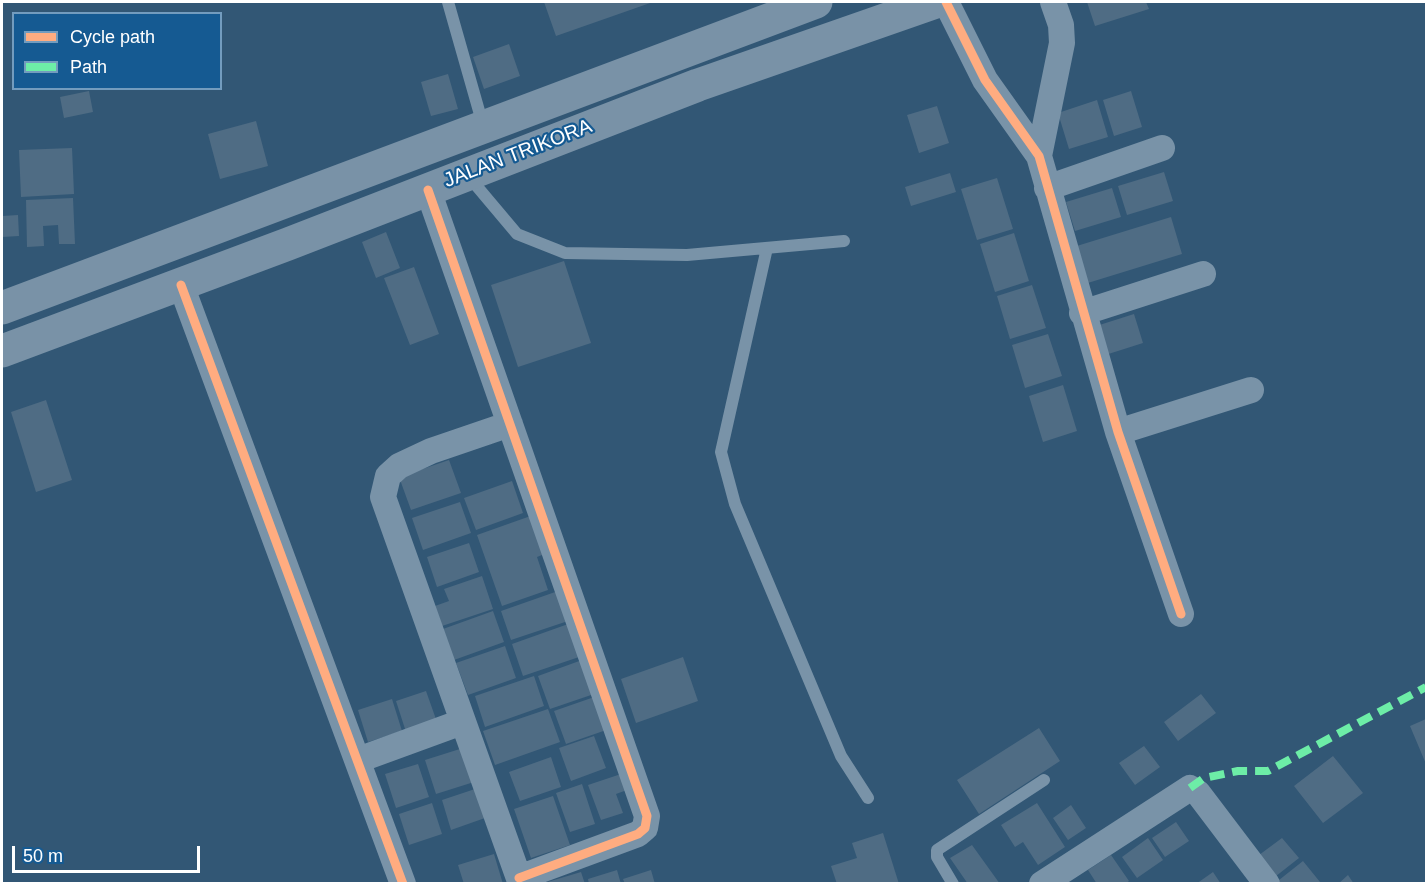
<!DOCTYPE html>
<style>
body{margin:0}
#map{position:relative;width:1428px;height:885px;overflow:hidden;background:#325775;font-family:Arial,sans-serif}
canvas{display:block}
.frame{position:absolute;inset:0;border:3px solid #fff;pointer-events:none}
.legend{position:absolute;left:12px;top:12px;width:210px;height:78px;box-sizing:border-box;background:#155a92;border:2px solid #739cbe;margin:0;padding:8px 10px;list-style:none;font-size:18px;color:#fff}
.legend li{display:flex;align-items:center;gap:12px;height:30px}
.legend b{width:30px;border:2px solid #739cbe}
.scale{position:absolute;left:12px;top:846px;width:188px;height:27px;box-sizing:border-box;border:3px solid #fff;border-top:0;padding-left:8px;font-size:18px;line-height:21px;white-space:nowrap;color:#fff;-webkit-text-stroke:4px #155a92;paint-order:stroke}
</style>
<div id="map">
<canvas width="1428" height="885"></canvas>
<div class="frame"></div>
<ul class="legend">
<li><b style="height:8px;background:#ffac80"></b>Cycle path</li>
<li><b style="height:8px;background:#6deda7"></b>Path</li>
</ul>
<div class="scale">50 m</div>
</div>
<script>
const ctx = document.querySelector('canvas').getContext('2d');
ctx.lineJoin = 'round';
function fill(path, color) {
  ctx.fillStyle = color;
  ctx.fill(path, 'evenodd');
}
function toPath(rows) {
  const path = new Path2D();
  for (const r of rows) {
    path.moveTo(r[0], r[1]);
    for (let i = 2; i < r.length; i += 2) path.lineTo(r[i], r[i + 1]);
  }
  return path;
}
function strokePath(path, color, width, dash) {
  ctx.strokeStyle = color;
  ctx.lineWidth = width;
  ctx.lineCap = dash ? 'butt' : 'round';
  ctx.setLineDash(dash || []);
  ctx.stroke(path);
}
function write(font, color, halo, rows, align = 'center') {
  ctx.font = font + ' Arial,sans-serif';
  ctx.lineWidth = 4.5;
  ctx.setLineDash([]);
  ctx.textBaseline = 'middle';
  ctx.strokeStyle = halo;
  ctx.fillStyle = color;
  for (const [text, x, y, turn = 0] of rows) {
    ctx.save();
    ctx.translate(x, y);
    ctx.rotate((+turn || 0) * Math.PI / 180);
    ctx.textAlign = isNaN(turn) ? turn : align;
    if (halo) ctx.strokeText(text, 0, 0);
    ctx.fillText(text, 0, 0);
    ctx.restore();
  }
}
const building = toPath([
 [544,2,653,2,556,36],
 [1087,2,1146,2,1149,9,1095,26],
 [509,44,520,76,484,89,473,57],
 [448,74,458,109,431,116,421,82],
 [89,91,93,112,64,118,60,97],
 [1131,91,1142,127,1114,136,1103,100],
 [1097,100,1108,137,1069,149,1058,113],
 [937,106,949,143,919,153,907,115],
 [256,121,268,166,220,179,208,134],
 [72,148,74,194,21,197,19,150],
 [1164,172,1173,201,1127,215,1118,186],
 [950,173,956,192,911,206,905,187],
 [997,178,1013,229,977,240,961,189],
 [1112,188,1121,217,1075,231,1066,202],
 [73,198,75,244,59,244,58,225,43,226,44,246,27,247,26,200],
 [18,215,19,236,2,237,2,216],
 [1171,217,1182,254,1078,286,1067,249],
 [386,232,400,268,376,278,362,242],
 [1014,233,1029,281,995,292,980,244],
 [564,261,591,343,518,367,491,285],
 [414,267,439,334,410,345,384,278],
 [1032,285,1046,328,1010,339,997,296],
 [1134,314,1143,343,1099,357,1090,328],
 [1048,334,1062,376,1025,388,1012,345],
 [1063,385,1077,431,1043,442,1029,396],
 [46,400,72,480,36,492,11,412],
 [449,460,461,493,411,510,399,477],
 [512,481,523,513,476,530,464,498],
 [460,502,471,533,423,550,412,518],
 [539,513,552,551,537,557,548,590,502,606,477,535],
 [469,543,479,572,437,587,427,557],
 [482,576,493,609,442,626,435,606,449,601,444,589],
 [558,591,568,621,511,640,501,611],
 [493,611,504,642,454,660,443,629],
 [571,623,582,656,523,676,512,644],
 [505,646,516,678,468,695,456,663],
 [683,657,698,701,636,723,621,679],
 [582,660,594,694,550,709,538,676],
 [534,676,544,706,485,727,475,696],
 [426,691,437,722,406,732,396,701],
 [1201,694,1216,713,1178,741,1164,722],
 [600,695,612,728,566,744,554,711],
 [392,699,402,731,368,742,358,710],
 [548,709,560,742,495,765,483,731],
 [1426,719,1426,764,1410,726],
 [1039,728,1060,761,979,814,957,780],
 [594,736,606,768,571,781,559,748],
 [1144,746,1160,767,1135,785,1119,763],
 [463,748,474,782,436,794,425,760],
 [1333,756,1363,793,1323,823,1294,786],
 [551,757,561,787,520,801,509,772],
 [418,764,429,797,396,808,385,774],
 [621,774,627,790,616,794,623,813,601,820,588,785],
 [582,784,595,824,570,832,556,793],
 [475,789,485,818,451,830,442,800],
 [553,796,570,845,531,858,514,809],
 [432,803,442,834,409,845,399,814],
 [1037,803,1065,847,1038,865,1023,842,1015,847,1001,825],
 [1071,805,1086,828,1068,840,1053,818],
 [1176,822,1189,841,1165,857,1152,838],
 [883,833,899,884,837,884,831,866,857,858,852,843],
 [1148,838,1163,860,1137,878,1122,857],
 [1282,838,1299,858,1271,880,1255,858],
 [972,845,1000,884,968,884,950,858],
 [494,854,503,884,464,884,458,865],
 [1111,855,1129,881,1125,884,1097,884,1088,870],
 [1303,861,1320,882,1317,884,1274,884],
 [617,870,621,884,589,884,588,879],
 [651,870,655,884,625,884,623,879],
 [581,872,585,884,545,884,544,883],
 [1213,872,1221,884,1196,884],
 [1348,875,1354,884,1338,884]
]);
const service = toPath([
 [448,2,483,125],
 [469,177,517,234,565,253,687,255,844,241],
 [767,248,721,452,735,504,841,756,868,798],
 [953,884,937,857,937,850,1044,780]
]);
const minor = toPath([
 [946,2,985,80,1039,156,1118,432,1181,614],
 [1039,156,1062,43,1061,25,1053,2],
 [1047,188,1162,148],
 [428,190,647,816,645,828,638,834,519,878],
 [181,285,403,884],
 [1082,313,1203,274],
 [510,424,431,451,399,466,388,476,383,497,521,884],
 [1118,432,1251,390],
 [358,760,462,722],
 [1042,884,1190,788,1198,793,1267,884]
]);
const primary = toPath([
 [2,308,816,2],
 [2,351,288,244,698,85,936,2]
]);
const quiet = toPath([
 [1190,788,1204,778,1238,771,1268,771,1426,687]
]);
const cycleway = toPath([
 [946,2,985,80,1039,156,1118,432,1181,614],
 [428,190,647,816,645,828,638,834,519,878],
 [181,285,403,884]
]);
const streetNames = [
 ["JALAN TRIKORA",518,154,-21]
];
fill(building, '#4f6c84');
strokePath(service, '#7993a8', 12);
strokePath(minor, '#7993a8', 26);
strokePath(primary, '#7992a7', 33);
strokePath(quiet, '#6deda7', 8, [15, 8]);
strokePath(cycleway, '#ffac80', 9);
write('20px', '#fff', '#155a92', streetNames);
</script>
